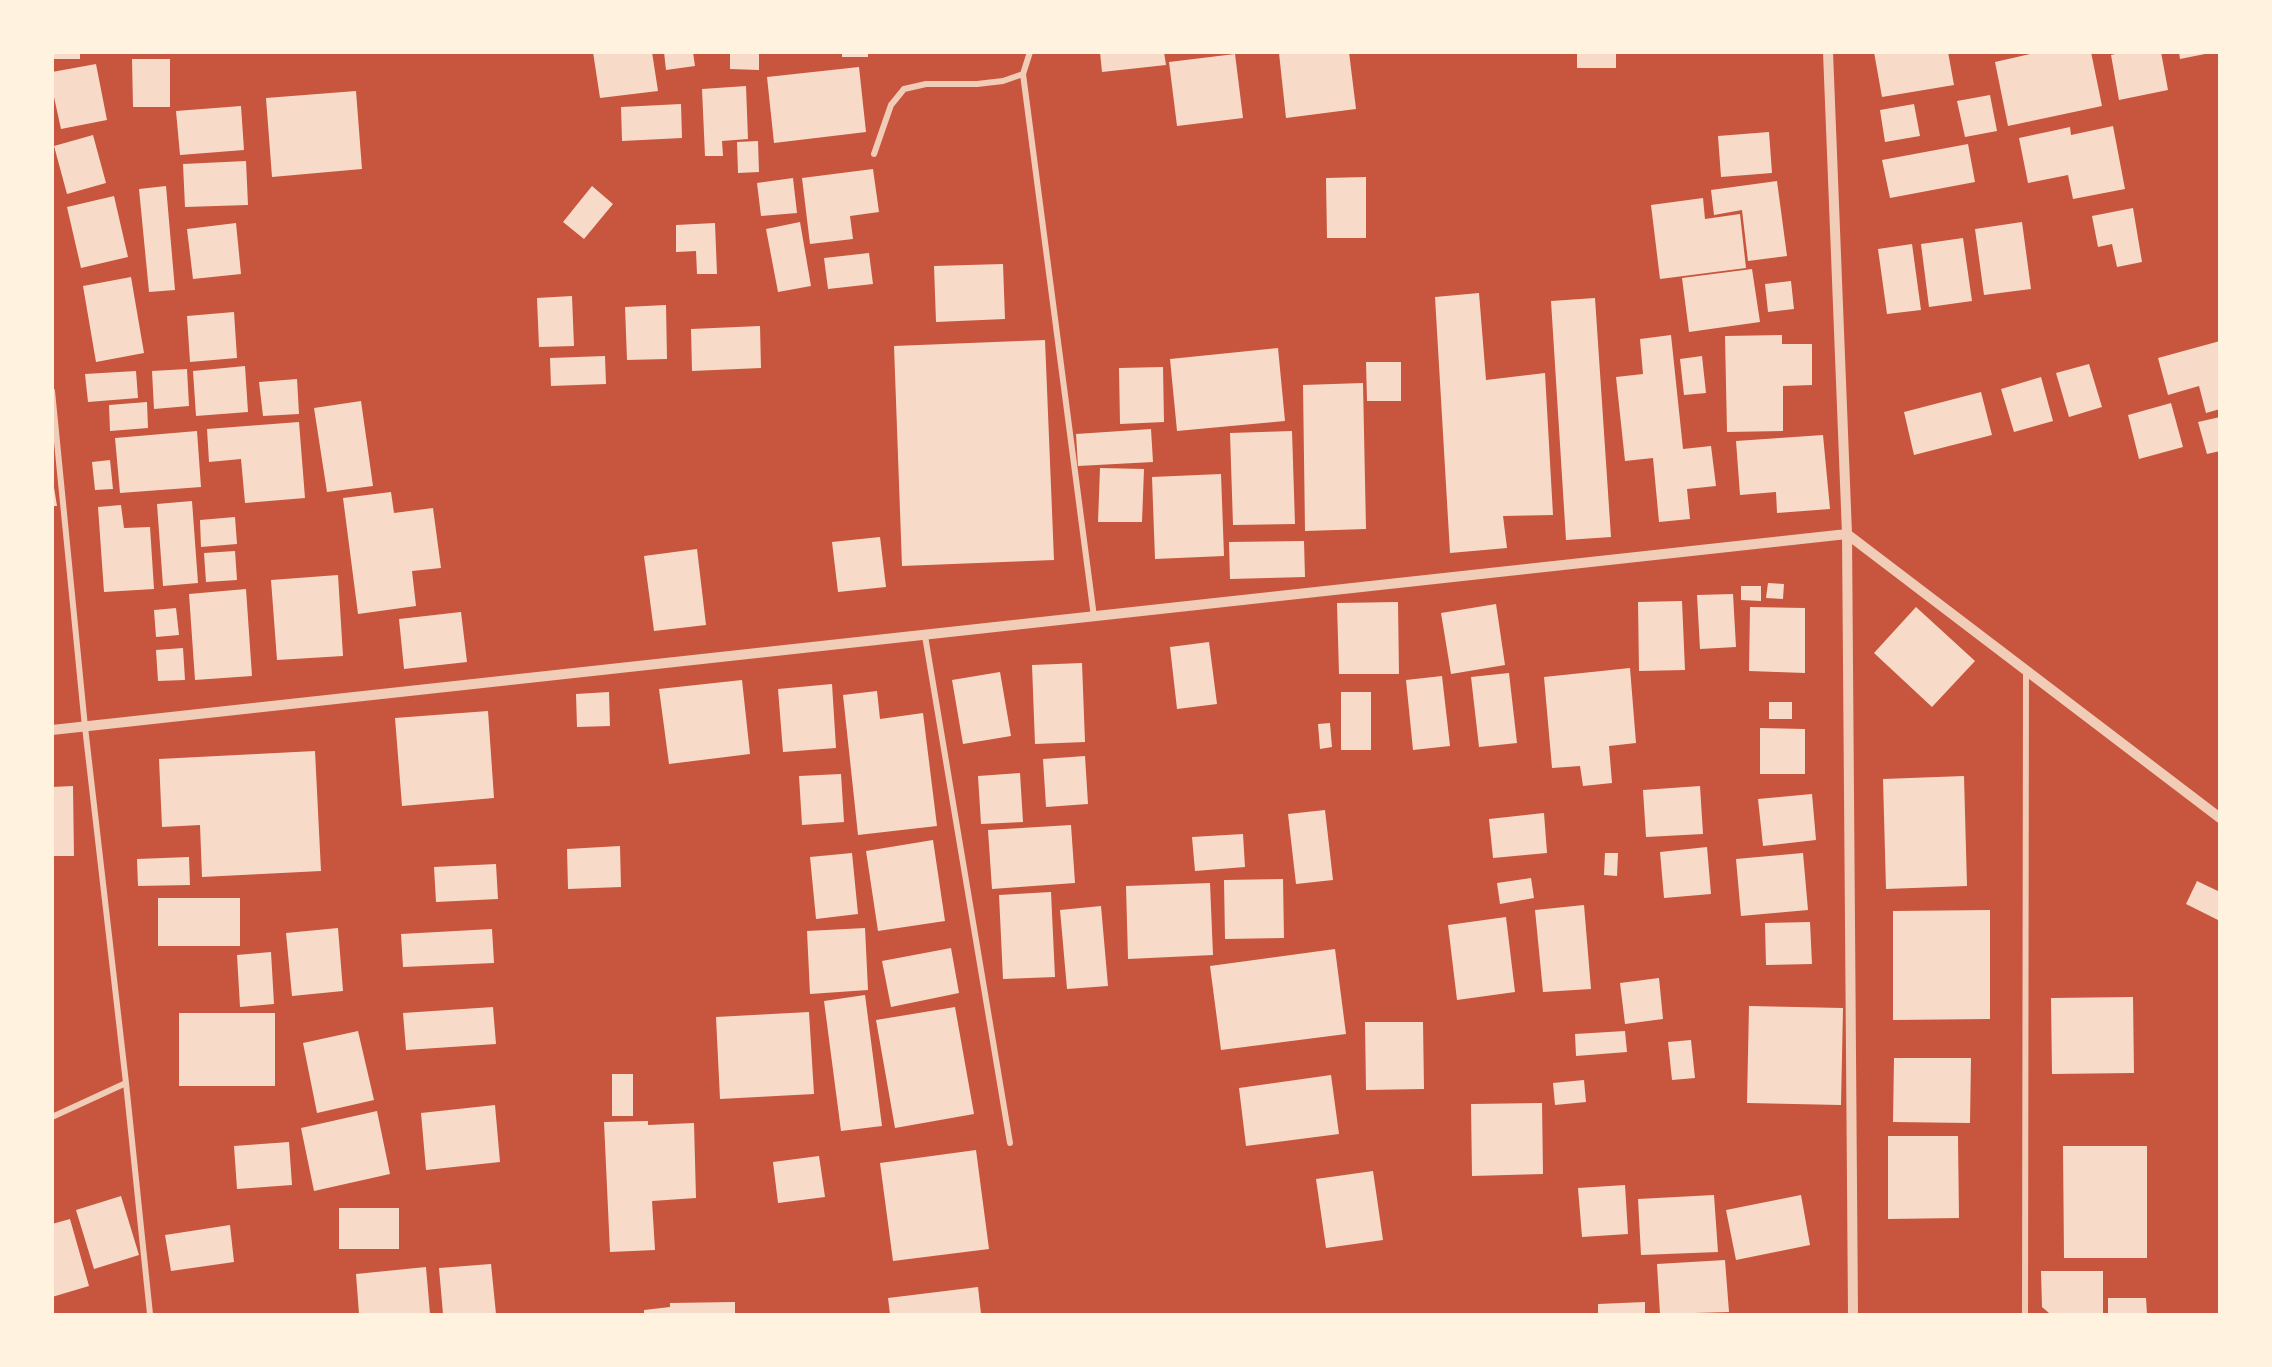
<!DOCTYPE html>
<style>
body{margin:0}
#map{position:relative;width:2272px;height:1367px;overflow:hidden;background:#c8553d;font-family:"PT Sans Narrow",sans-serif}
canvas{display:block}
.frame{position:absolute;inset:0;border:54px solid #fff3e0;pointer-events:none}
</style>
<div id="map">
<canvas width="2272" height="1367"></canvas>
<div class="frame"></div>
</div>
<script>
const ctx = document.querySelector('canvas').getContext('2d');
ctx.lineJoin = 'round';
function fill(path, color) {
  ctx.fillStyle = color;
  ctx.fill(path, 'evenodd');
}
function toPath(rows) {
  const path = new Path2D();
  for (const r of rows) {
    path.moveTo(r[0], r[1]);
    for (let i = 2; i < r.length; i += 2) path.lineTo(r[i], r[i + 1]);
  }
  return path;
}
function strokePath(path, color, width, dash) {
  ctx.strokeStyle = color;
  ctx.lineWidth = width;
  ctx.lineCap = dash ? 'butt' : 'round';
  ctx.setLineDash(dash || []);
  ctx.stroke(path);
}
const building = toPath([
 [52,52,80,52,80,59,52,59],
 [593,52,652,52,658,91,600,98],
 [664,52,693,52,695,66,666,70],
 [730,52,759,52,759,70,730,69],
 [842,52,868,52,868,57,842,57],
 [1100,52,1164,52,1166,65,1102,72],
 [1349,52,1356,109,1286,118,1279,53],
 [1577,52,1616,52,1616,68,1577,68],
 [1874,52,1948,52,1954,85,1882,97],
 [2039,52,2091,52,2102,106,2008,126,1995,62],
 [2124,52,2161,52,2168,90,2119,100,2111,55],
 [2179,52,2205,52,2205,54,2180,59],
 [1235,54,1243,118,1177,126,1169,62],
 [132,59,170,59,170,107,133,107],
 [96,64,107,120,61,129,52,88,52,72],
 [859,67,866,132,774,143,767,77],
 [746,86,748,139,722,141,723,156,705,156,702,89],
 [356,91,362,169,272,177,266,98],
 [1990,95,1997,131,1965,137,1957,101],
 [681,104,682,138,622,141,621,107],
 [1914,104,1920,136,1885,142,1880,110],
 [241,106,244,150,180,155,176,111],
 [2113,126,2125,189,2073,199,2068,175,2028,183,2019,138,2070,127,2071,135],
 [1769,132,1772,173,1721,177,1718,136],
 [93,135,106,183,67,194,54,146],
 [758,141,759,172,738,173,737,142],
 [1968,144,1975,182,1890,198,1882,160],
 [246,161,248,205,185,207,183,164],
 [873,169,879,212,850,216,853,239,810,244,802,178],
 [1366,177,1366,238,1327,238,1326,178],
 [793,178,797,213,761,216,757,183],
 [1777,181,1787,256,1748,261,1742,210,1714,215,1711,190],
 [166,186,175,290,149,292,139,189],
 [592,186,613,204,584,239,563,222],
 [114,196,128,257,81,268,67,207],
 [1703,198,1705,219,1740,214,1746,268,1660,279,1651,205],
 [2133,208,2142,262,2117,267,2112,244,2098,247,2092,216],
 [800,222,811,286,778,292,766,229],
 [2022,222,2031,289,1984,295,1975,229],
 [236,223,241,274,193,279,187,229],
 [715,223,717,274,697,274,696,251,676,252,676,225],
 [1963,238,1972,301,1929,307,1921,244],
 [1912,244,1921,310,1887,314,1878,249],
 [869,253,873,284,828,289,824,258],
 [1003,264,1005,319,936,322,934,266],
 [1752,269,1760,322,1689,332,1682,278],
 [131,277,144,353,96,362,83,286],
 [1791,281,1794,309,1768,312,1765,284],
 [1479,293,1486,380,1545,373,1553,515,1503,516,1507,548,1450,553,1435,297],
 [572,296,574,346,539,347,537,298],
 [1595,298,1611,537,1566,540,1551,301],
 [666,305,667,359,627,360,625,307],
 [234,312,237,358,190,362,187,316],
 [760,326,761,368,692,371,691,329],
 [1671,335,1683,449,1711,446,1716,486,1687,489,1690,519,1659,522,1653,458,1625,461,1616,377,1643,374,1640,339],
 [1782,335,1782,344,1812,344,1812,385,1783,386,1783,431,1727,432,1725,336],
 [1045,340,1054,560,902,566,894,346],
 [2220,341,2220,409,2206,413,2199,386,2168,395,2158,358],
 [1278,348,1285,421,1177,431,1170,359],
 [605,356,606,384,551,386,550,358],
 [1702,356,1706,393,1684,395,1680,359],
 [1366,362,1401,362,1401,401,1367,401],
 [2089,364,2102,407,2069,417,2056,373],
 [245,366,248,412,196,416,193,371],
 [1163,367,1164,422,1120,424,1119,368],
 [187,369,189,406,154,409,152,371],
 [136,371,138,398,88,402,85,374],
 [2041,377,2053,421,2014,432,2001,389],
 [297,379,299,414,263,416,259,382],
 [1363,383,1366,529,1305,531,1303,385],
 [1981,392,1992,435,1914,455,1904,412],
 [361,401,373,486,327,492,314,408],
 [147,402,148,428,110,431,109,405],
 [2171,403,2183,447,2139,459,2128,415],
 [2220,417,2220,451,2207,454,2198,422],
 [299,422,305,498,245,503,241,459,209,462,207,429],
 [1151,429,1153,462,1078,466,1076,434],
 [197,431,201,487,120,493,115,438],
 [1292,431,1295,524,1233,525,1230,433],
 [1823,435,1830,509,1777,513,1776,492,1740,495,1736,441],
 [110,460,113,489,95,490,92,462],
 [1100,468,1144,469,1142,522,1098,522],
 [1221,474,1224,556,1155,559,1152,477],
 [52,475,57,506,52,506],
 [391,492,394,513,433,508,441,568,412,571,416,606,358,614,343,498],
 [192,501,198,583,163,586,157,504],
 [121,505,124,528,150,527,154,589,104,592,98,507],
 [235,517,237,544,201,547,200,520],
 [880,537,886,587,838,592,832,542],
 [1304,541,1305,577,1230,579,1229,542],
 [697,549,706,625,654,631,644,556],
 [235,551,237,580,206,582,204,553],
 [338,575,343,656,277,660,271,580],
 [1768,583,1784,584,1783,599,1766,598],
 [1741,586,1761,586,1761,601,1741,600],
 [246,589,252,676,195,680,189,594],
 [1733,594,1736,647,1700,649,1697,595],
 [1682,601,1685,670,1639,671,1638,602],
 [1398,602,1399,674,1339,674,1337,603],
 [1496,604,1505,665,1451,674,1441,613],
 [1750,607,1805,608,1805,673,1749,671],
 [1916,607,1975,661,1932,707,1874,653],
 [176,608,179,635,156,637,154,610],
 [461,612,467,662,404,669,399,619],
 [1209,642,1217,704,1177,709,1170,647],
 [183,648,185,680,158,681,156,650],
 [1082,663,1085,742,1035,744,1032,665],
 [1630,668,1636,743,1609,746,1612,783,1583,786,1580,766,1552,768,1544,677],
 [1000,672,1011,736,963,744,952,680],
 [1509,673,1517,743,1479,747,1471,677],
 [1442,676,1450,746,1413,750,1406,680],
 [742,680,750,754,669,764,659,689],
 [832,684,836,748,783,752,778,689],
 [877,691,880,719,923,713,937,826,858,835,843,695],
 [609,692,610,726,577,727,576,694],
 [1341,692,1371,692,1371,750,1341,750],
 [1769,702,1792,702,1792,719,1769,719],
 [488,711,494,798,402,806,395,718],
 [1330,723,1332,747,1320,749,1318,724],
 [1760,728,1805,729,1805,774,1760,774],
 [315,751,321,871,202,877,200,825,162,827,159,759],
 [1085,756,1088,804,1046,807,1043,759],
 [1020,773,1023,822,981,824,978,776],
 [841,774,844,822,802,825,799,776],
 [1964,776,1967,886,1886,889,1883,779],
 [73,786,74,856,52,856,52,787],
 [1700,786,1703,834,1646,837,1643,790],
 [1812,794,1816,840,1763,846,1758,799],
 [1325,810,1333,880,1296,884,1288,814],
 [1544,813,1547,853,1493,858,1489,819],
 [1071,825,1075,883,992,889,988,830],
 [1243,834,1245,867,1195,871,1192,837],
 [933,840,945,921,878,931,866,851],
 [620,846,621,887,568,889,567,849],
 [1707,847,1711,894,1664,898,1660,852],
 [852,853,858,914,816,919,810,857],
 [1605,853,1618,853,1617,876,1604,875],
 [1803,853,1808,910,1741,916,1736,859],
 [189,857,190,885,138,886,137,859],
 [496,864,498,899,436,902,434,867],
 [1531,878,1534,898,1500,904,1497,883],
 [1283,879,1284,938,1225,939,1224,880],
 [2197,881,2220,892,2220,921,2186,904],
 [1210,883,1213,955,1128,959,1126,886],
 [1051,892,1055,977,1003,979,999,895],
 [158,898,240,898,240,946,158,946],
 [1584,905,1591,989,1543,992,1535,910],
 [1101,906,1108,986,1067,989,1060,910],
 [1990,910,1990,1019,1893,1020,1893,911],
 [1506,917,1515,992,1457,1000,1448,925],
 [1810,922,1812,964,1766,965,1765,923],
 [338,928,343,991,292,996,286,933],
 [865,928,868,990,810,994,807,931],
 [492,929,494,963,403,967,401,934],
 [951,948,959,993,891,1007,882,961],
 [1335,949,1346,1034,1221,1050,1210,966],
 [271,952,274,1004,240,1007,237,955],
 [1659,978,1663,1019,1625,1024,1620,983],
 [865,995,882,1126,841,1131,824,1001],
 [2133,997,2134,1073,2052,1074,2051,998],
 [1749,1006,1843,1008,1841,1105,1747,1103],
 [493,1007,496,1044,406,1050,403,1013],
 [955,1007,974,1114,895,1128,876,1020],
 [809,1012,814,1094,720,1099,716,1017],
 [179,1013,275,1013,275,1086,179,1086],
 [1365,1022,1423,1022,1424,1089,1366,1090],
 [358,1031,374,1100,317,1113,303,1043],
 [1625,1031,1627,1052,1576,1056,1575,1034],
 [1691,1040,1695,1078,1672,1080,1668,1042],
 [1894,1058,1971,1058,1970,1123,1893,1122],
 [612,1074,633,1074,633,1116,612,1116],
 [1331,1075,1339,1134,1246,1146,1239,1088],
 [1584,1080,1586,1102,1555,1105,1553,1083],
 [1542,1103,1543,1174,1472,1176,1471,1104],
 [495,1105,500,1162,426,1170,421,1113],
 [377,1111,390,1174,314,1191,301,1128],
 [648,1121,648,1125,694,1123,696,1198,652,1201,655,1250,610,1252,604,1122],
 [1888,1136,1958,1136,1959,1218,1888,1219],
 [289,1142,292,1185,237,1189,234,1146],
 [2063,1146,2147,1146,2147,1258,2064,1258],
 [976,1150,989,1249,893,1261,880,1163],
 [819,1156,825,1197,778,1203,773,1162],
 [1373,1171,1383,1240,1326,1248,1316,1179],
 [1625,1185,1628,1234,1582,1237,1578,1188],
 [1714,1195,1718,1252,1641,1255,1638,1199],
 [1801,1195,1810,1245,1736,1260,1726,1210],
 [121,1196,139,1255,94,1269,76,1210],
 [339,1208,399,1208,399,1249,339,1249],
 [70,1219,89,1286,52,1297,52,1224],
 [230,1225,234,1262,171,1271,165,1235],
 [1725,1260,1729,1312,1660,1314,1657,1264],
 [491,1264,496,1314,443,1314,439,1268],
 [426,1267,430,1314,359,1314,356,1274],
 [2041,1271,2103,1271,2103,1313,2049,1313,2042,1307],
 [978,1287,981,1314,890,1314,888,1298],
 [2108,1298,2146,1298,2147,1314,2108,1314],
 [735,1302,735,1314,644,1314,644,1310,670,1307,670,1303],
 [1645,1302,1645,1314,1598,1314,1598,1304]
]);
const minor = toPath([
 [1023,74,1094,617],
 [874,154,891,105,904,89,926,84,977,84,1003,81,1023,74,1030,52],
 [52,391,85,727,126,1083,150,1314],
 [925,636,1010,1143],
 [52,1117,126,1083],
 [2025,1314,2026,671]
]);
const tertiary = toPath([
 [1828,52,1847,534,1853,1314],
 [1847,534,2220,818],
 [52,730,1847,534]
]);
fill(building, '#f7dbc8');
strokePath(minor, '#f1ccb7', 6);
strokePath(tertiary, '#f1ccb7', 10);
</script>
